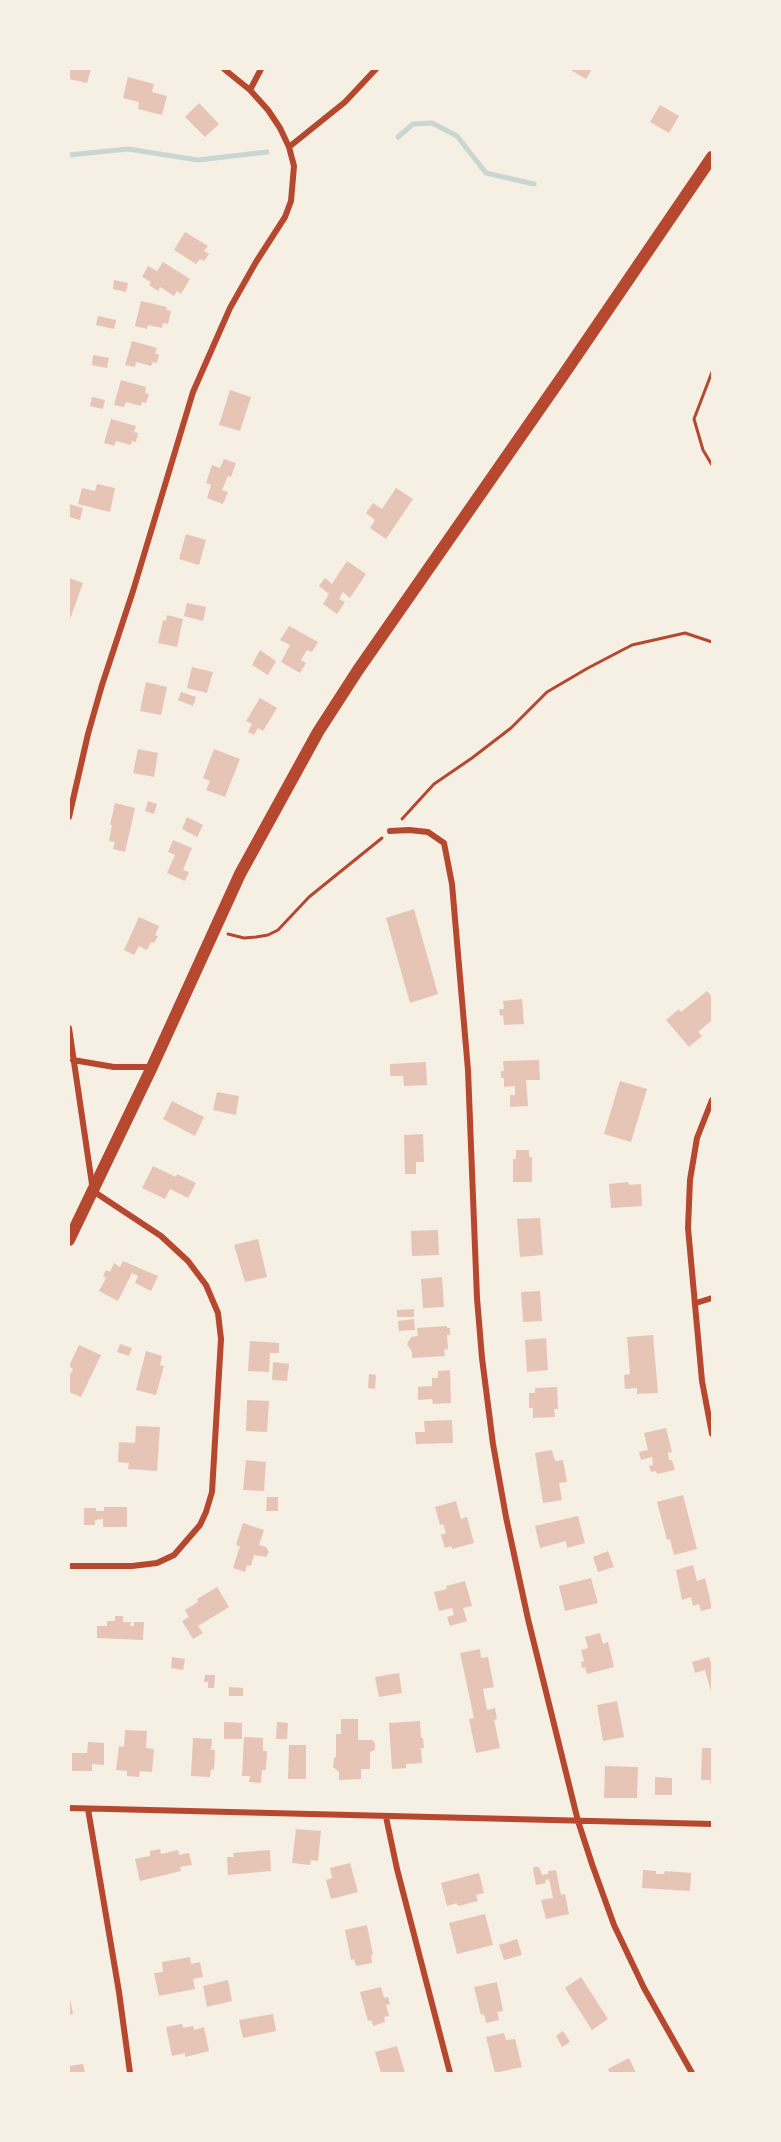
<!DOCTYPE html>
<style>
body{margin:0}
#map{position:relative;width:781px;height:2142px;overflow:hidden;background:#f6efe4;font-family:"Work Sans",sans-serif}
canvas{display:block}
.frame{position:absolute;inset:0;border:70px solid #f6efe4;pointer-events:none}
</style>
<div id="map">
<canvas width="781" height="2142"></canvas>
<div class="frame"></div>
</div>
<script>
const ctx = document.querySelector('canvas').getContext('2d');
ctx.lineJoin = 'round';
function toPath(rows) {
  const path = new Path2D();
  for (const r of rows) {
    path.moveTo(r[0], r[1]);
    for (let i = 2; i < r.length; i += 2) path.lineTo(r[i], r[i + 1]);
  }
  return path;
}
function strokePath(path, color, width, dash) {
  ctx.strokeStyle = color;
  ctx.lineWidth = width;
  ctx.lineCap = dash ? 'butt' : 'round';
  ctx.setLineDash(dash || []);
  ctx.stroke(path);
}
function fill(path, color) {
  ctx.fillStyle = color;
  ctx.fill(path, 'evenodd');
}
const stream = toPath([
 [398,137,413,124,432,123,457,136,486,173,534,184],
 [69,155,128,149,198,160,267,152]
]);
const building = toPath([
 [69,69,91,69,87,83,69,79],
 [569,69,592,69,586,79],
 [128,77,154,84,152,92,167,96,162,115,138,109,139,102,123,98],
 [199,103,219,124,205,137,185,117],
 [660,105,679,116,669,133,650,122],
 [185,232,208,246,204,251,209,254,204,261,200,259,196,264,174,250],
 [163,262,190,279,181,294,177,291,174,296,160,287,158,291,149,285,151,282,142,277,148,266,157,271],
 [114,280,128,283,126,292,113,289],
 [141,301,167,307,166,310,171,311,168,324,163,323,162,328,148,325,147,329,135,326],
 [98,316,116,320,114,329,96,325],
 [132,341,157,348,155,353,159,355,157,363,153,362,151,366,136,362,135,367,125,365],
 [93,355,109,358,107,368,92,365],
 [121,380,146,387,145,393,149,394,146,403,142,402,141,406,126,402,124,407,114,405],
 [230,390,251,397,240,431,219,425],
 [92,397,105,400,103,409,90,406],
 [111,419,136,426,134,432,138,433,136,442,132,441,131,445,116,441,114,446,104,443],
 [224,459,236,463,231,477,228,476,222,490,228,492,223,504,207,498,211,485,206,483,212,465,220,468],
 [97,484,115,488,110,512,78,504,82,488,95,491],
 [396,488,413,499,386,539,370,528,375,520,366,513,373,503,382,509],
 [69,504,83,508,80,520,69,517],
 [186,534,206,540,199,565,179,559],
 [347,561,366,574,350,598,343,592,339,599,345,602,337,614,323,604,329,594,319,586,325,578,332,584],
 [69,578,83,583,69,622],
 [187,603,206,607,203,621,184,616],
 [167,615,183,619,177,647,158,643,163,620,166,621],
 [289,626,318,642,312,652,307,650,301,660,306,663,300,673,281,662,290,645,280,640],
 [260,650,276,661,268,675,252,665],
 [192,667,213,672,207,693,187,688],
 [146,682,167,687,161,715,140,711],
 [181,692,196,697,193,706,178,700],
 [260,698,277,708,263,731,258,728,254,735,248,732,252,724,246,721],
 [138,749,158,753,154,777,133,773],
 [214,749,240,759,225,797,206,790,210,781,203,778],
 [148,801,157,804,154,814,145,811],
 [115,803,135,808,125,852,113,849,115,842,109,841,112,825,110,825],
 [187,817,203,825,197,837,182,829],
 [173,840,192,848,183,870,189,872,185,881,167,873,175,855,168,852],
 [414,909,438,994,410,1003,386,918],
 [139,917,159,926,155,935,158,936,154,943,151,942,147,950,139,946,134,955,124,950],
 [707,991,712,997,712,1020,698,1032,702,1036,689,1047,666,1020,679,1009,681,1012],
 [522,999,524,1024,504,1025,503,1015,500,1016,499,1009,504,1009,503,1001],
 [539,1060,540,1080,526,1080,528,1106,510,1107,510,1095,515,1095,515,1086,504,1087,504,1078,501,1078,501,1071,504,1071,503,1061],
 [426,1062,427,1085,404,1086,403,1076,390,1076,390,1064],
 [620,1081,647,1089,631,1142,604,1134],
 [217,1092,239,1096,236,1115,213,1110],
 [172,1101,204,1117,195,1136,163,1119],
 [423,1134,424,1162,416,1162,416,1174,405,1174,404,1135],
 [516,1150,529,1150,529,1157,532,1157,532,1182,513,1182,513,1159,516,1159],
 [153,1166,176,1177,177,1174,196,1183,188,1198,170,1189,165,1199,142,1188],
 [628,1182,629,1185,641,1184,642,1206,611,1208,609,1184],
 [540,1218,543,1255,520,1257,517,1219],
 [438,1230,439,1255,412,1256,411,1231],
 [258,1239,267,1277,245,1282,234,1245],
 [123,1261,158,1276,151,1291,135,1283,138,1276,132,1273,118,1301,99,1291,106,1278,103,1276,106,1270,110,1272,114,1263,120,1267],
 [442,1277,444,1307,423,1308,421,1279],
 [540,1291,542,1321,523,1322,521,1292],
 [414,1309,414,1317,397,1317,397,1310],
 [414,1319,415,1330,399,1331,398,1321],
 [447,1326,447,1328,450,1328,450,1335,447,1335,448,1349,444,1350,445,1356,412,1358,412,1352,407,1344,411,1337,418,1336,417,1328],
 [653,1335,658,1393,637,1394,637,1388,625,1389,624,1375,630,1374,627,1337],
 [546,1338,548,1370,527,1372,525,1340],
 [250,1341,279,1343,279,1353,270,1353,269,1372,248,1371],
 [120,1344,132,1348,129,1356,117,1352],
 [79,1345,101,1355,81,1397,69,1392,69,1377,73,1369,69,1366],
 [146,1351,162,1356,160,1365,164,1366,156,1395,136,1390],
 [273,1362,289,1364,287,1381,272,1380],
 [450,1370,451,1403,433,1404,432,1399,418,1400,418,1387,432,1386,432,1378,438,1378,438,1371],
 [369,1374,376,1375,375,1389,368,1388],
 [557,1387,558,1409,554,1409,555,1417,533,1418,533,1408,529,1408,529,1393,535,1393,535,1388],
 [247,1400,269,1401,267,1432,246,1431],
 [452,1420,453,1443,416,1444,415,1432,425,1432,424,1421],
 [136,1426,160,1427,157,1471,128,1469,129,1463,118,1462,119,1442,135,1443],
 [666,1428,672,1452,668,1453,669,1460,672,1460,675,1470,657,1474,656,1471,651,1472,649,1466,653,1465,652,1457,641,1460,639,1452,648,1450,644,1433],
 [552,1450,555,1461,563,1460,567,1482,559,1483,562,1500,543,1503,535,1453],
 [246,1460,266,1462,264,1491,243,1490],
 [683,1495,697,1549,674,1555,670,1539,667,1540,657,1502],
 [267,1497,278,1497,278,1511,266,1511],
 [456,1501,461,1519,467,1517,474,1543,452,1549,452,1546,445,1548,441,1535,446,1533,443,1524,440,1525,435,1507],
 [104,1507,127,1507,127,1527,103,1527,103,1519,95,1520,95,1525,84,1525,84,1508,96,1508,96,1511,104,1511],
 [578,1516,585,1543,567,1548,566,1541,540,1548,535,1526],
 [243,1523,264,1530,259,1545,266,1547,269,1552,266,1557,254,1555,251,1566,247,1565,245,1572,233,1568,240,1546,236,1545],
 [608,1551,614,1567,598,1572,593,1557],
 [693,1565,697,1581,705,1578,712,1608,701,1611,699,1604,693,1606,691,1597,682,1600,676,1570],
 [591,1578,598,1603,565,1611,559,1586],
 [465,1581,472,1606,463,1608,467,1621,450,1626,447,1617,454,1615,452,1608,439,1611,434,1592,447,1589,446,1586],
 [217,1587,229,1607,198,1626,203,1633,193,1639,182,1621,189,1617,185,1610,198,1602,197,1599],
 [115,1616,123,1616,123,1622,131,1622,130,1626,134,1626,134,1622,144,1622,143,1640,97,1638,97,1626,107,1626,107,1621,115,1621],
 [600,1633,603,1644,608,1642,614,1667,587,1674,585,1667,582,1668,581,1662,584,1661,581,1650,588,1648,585,1637],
 [480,1649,481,1658,488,1657,494,1687,483,1689,487,1710,495,1708,497,1719,494,1720,500,1748,476,1753,469,1719,474,1718,460,1653],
 [172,1657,185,1659,183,1670,171,1668],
 [709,1657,712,1666,711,1691,705,1670,695,1673,692,1662],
 [399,1673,402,1693,379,1697,375,1677],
 [205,1675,215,1675,214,1688,208,1688,208,1682,204,1682],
 [229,1687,243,1688,243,1696,229,1696],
 [617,1701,624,1737,603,1741,597,1705],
 [341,1719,358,1719,358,1740,372,1740,375,1743,375,1750,370,1752,370,1769,361,1769,361,1779,339,1780,339,1772,333,1767,334,1758,336,1757,336,1734,341,1734],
 [420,1721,421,1738,423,1738,424,1748,421,1748,422,1763,406,1764,406,1768,392,1769,389,1723],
 [224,1722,242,1723,242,1739,224,1739],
 [277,1722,288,1723,287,1739,276,1739],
 [125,1730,147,1731,146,1748,154,1749,152,1772,140,1771,139,1777,127,1776,127,1771,116,1770,119,1746,124,1747],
 [244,1737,263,1738,263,1751,267,1751,266,1770,262,1770,261,1783,249,1782,250,1776,242,1776],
 [193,1738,212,1739,211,1750,215,1750,214,1770,211,1769,210,1777,191,1776],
 [88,1742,104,1743,104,1765,92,1764,92,1771,72,1771,72,1753,87,1753],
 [289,1745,306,1745,306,1779,288,1779],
 [702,1748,712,1748,712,1783,710,1783,710,1780,701,1780],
 [605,1766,638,1767,637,1798,604,1798],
 [655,1777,672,1778,672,1795,655,1795],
 [296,1829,321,1831,318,1861,311,1860,310,1865,292,1863],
 [160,1849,161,1854,178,1850,179,1855,189,1853,192,1865,180,1867,181,1871,140,1881,135,1859,150,1856,150,1851],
 [270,1850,271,1871,228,1875,227,1857,234,1857,233,1853],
 [350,1863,358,1892,331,1899,326,1880,332,1878,330,1868],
 [534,1867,539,1867,542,1875,548,1874,548,1871,556,1870,561,1895,565,1894,569,1914,546,1919,541,1900,553,1898,549,1879,545,1880,546,1883,536,1885,533,1870],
 [643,1870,656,1871,656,1874,664,1874,665,1871,691,1873,690,1891,642,1888],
 [479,1873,484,1893,476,1895,478,1901,458,1906,457,1903,447,1906,441,1883],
 [485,1914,493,1945,457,1954,449,1923],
 [367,1925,373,1955,371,1955,372,1963,356,1966,354,1959,351,1960,345,1930],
 [517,1939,522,1955,504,1960,499,1945],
 [190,1957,191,1964,200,1962,203,1977,193,1979,195,1989,159,1996,154,1973,163,1972,162,1962],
 [581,1977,608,2019,592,2030,565,1988],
 [228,1980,232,2001,207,2007,203,1986],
 [497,1982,503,2011,497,2012,499,2020,486,2023,484,2014,481,2015,474,1987],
 [381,1987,384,1998,388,1997,390,2004,386,2005,389,2016,384,2017,385,2022,373,2026,371,2020,368,2021,360,1992],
 [69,1994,73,2014,69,2015],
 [273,2014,276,2031,243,2038,239,2020],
 [182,2024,183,2028,193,2026,194,2030,204,2027,209,2051,185,2057,185,2053,172,2056,166,2027],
 [563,2031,570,2042,562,2047,556,2036],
 [504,2033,506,2040,515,2039,522,2067,495,2073,486,2037],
 [397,2046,405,2073,381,2073,375,2052],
 [629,2058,636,2073,610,2073,608,2069],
 [83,2064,85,2073,69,2073,69,2066]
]);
const path = toPath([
 [712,372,694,419,703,450,712,465],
 [402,819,434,784,472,758,511,728,547,692,588,668,632,645,685,633,712,642],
 [228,934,244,938,256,937,268,935,278,930,309,897,382,838]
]);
const minor = toPath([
 [250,90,261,69],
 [289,147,345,102,376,69],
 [69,817,88,734,102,685,133,591,193,392,230,308,256,262,285,217,291,201,294,166,289,147,280,128,268,110,250,90,224,69],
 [390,831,409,830,428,832,444,843,452,884,468,1070,477,1298,482,1358,493,1444,506,1517,528,1619,578,1821,592,1864,614,1925,644,1988,692,2073],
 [69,1028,93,1191,161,1236,188,1261,206,1285,218,1313,221,1339,212,1492,206,1512,200,1525,174,1555,157,1563,132,1566,69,1566],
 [73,1060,114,1067,152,1067],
 [712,1100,697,1138,690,1180,688,1228,702,1381,712,1434],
 [696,1303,712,1298],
 [69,1808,712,1824],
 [88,1809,119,1992,130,2073],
 [386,1817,397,1869,450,2073]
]);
const secondary = toPath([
 [69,1240,152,1067,240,874,318,732,358,670,564,374,712,157]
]);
strokePath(stream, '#c9d6d2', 5);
fill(building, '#e6c5b7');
strokePath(path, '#b5482f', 3);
strokePath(minor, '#b5482f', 6);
strokePath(secondary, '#b5482f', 12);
</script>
